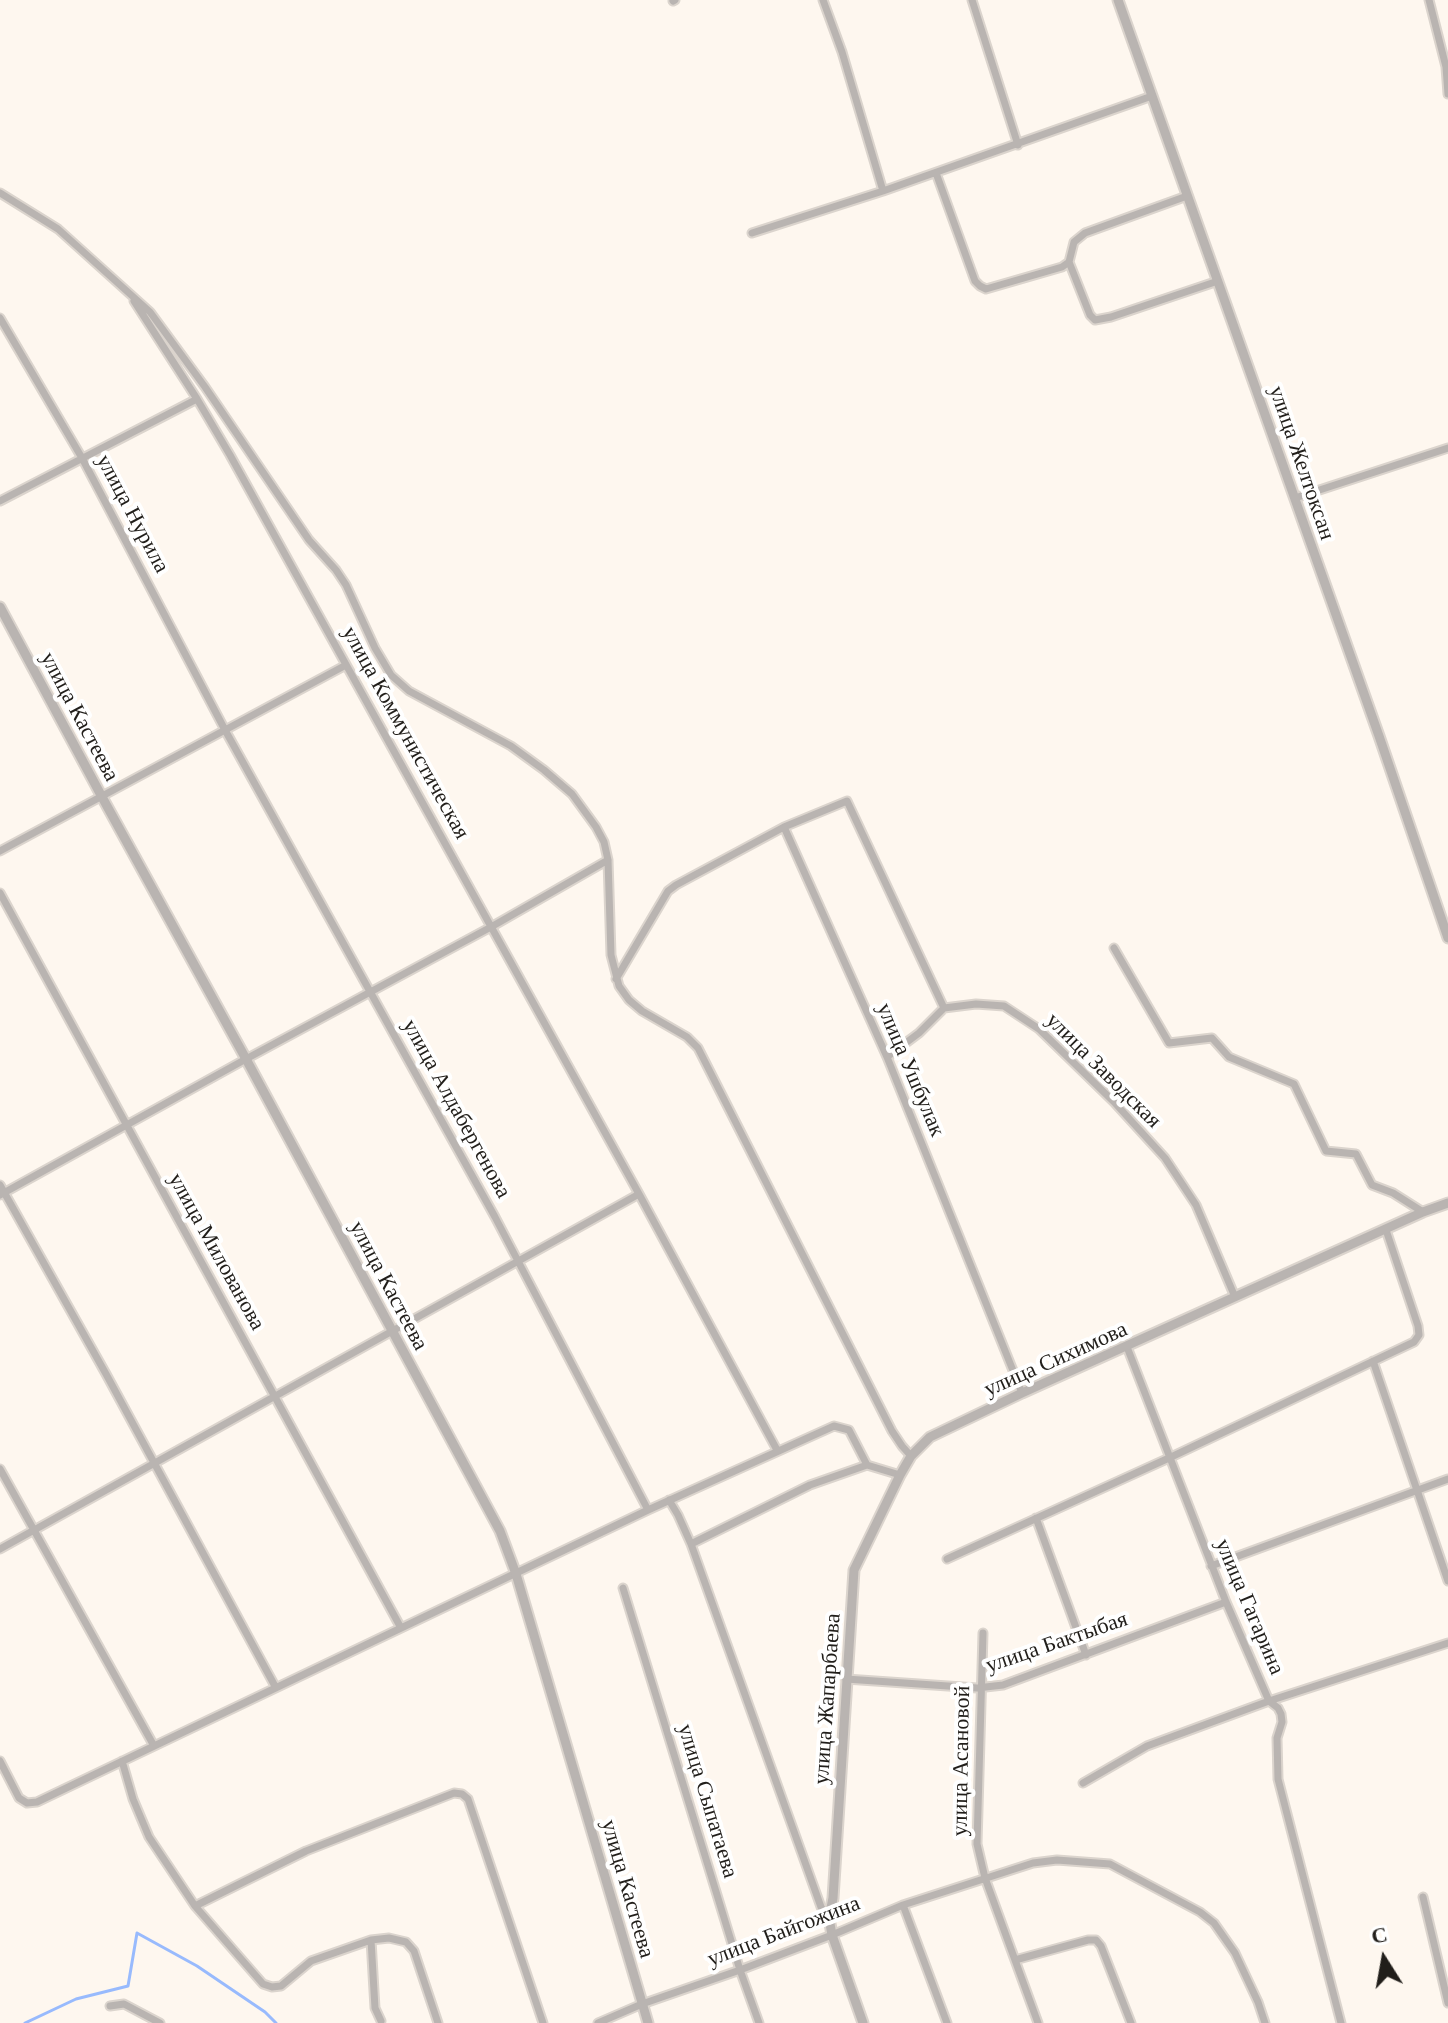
<!DOCTYPE html>
<meta charset="utf-8">
<style>
body{margin:0}
#map{position:relative;width:1448px;height:2023px;overflow:hidden;background:#fef7ef;font-family:"Times New Roman",serif}
canvas{display:block}
.north{position:absolute;left:1344px;top:1919px;width:80px;height:80px;-webkit-text-stroke:6px #fff;paint-order:stroke;rotate:349deg;font-size:22px;font-weight:700;line-height:32px;text-align:center;color:#211e1a}
.north::after{content:'';display:block;margin:auto;width:28px;height:36px;background:#211e1a;clip-path:polygon(50% 0,100% 100%,50% 72%,0 100%)}
</style>
<div id="map">
<canvas width="1448" height="2023"></canvas>
<div class="north">С</div>
</div>
<script>
const ctx = document.querySelector('canvas').getContext('2d');
ctx.lineJoin = 'round';
function toPath(rows) {
  const path = new Path2D();
  for (const r of rows) {
    path.moveTo(r[0], r[1]);
    for (let i = 2; i < r.length; i += 2) path.lineTo(r[i], r[i + 1]);
  }
  return path;
}
function strokePath(path, color, width, dash) {
  ctx.strokeStyle = color;
  ctx.lineWidth = width;
  ctx.lineCap = dash ? 'butt' : 'round';
  ctx.setLineDash(dash || []);
  ctx.stroke(path);
}
function write(font, color, halo, rows, align = 'center') {
  ctx.font = font + ' "Times New Roman",serif';
  ctx.lineWidth = 8;
  ctx.setLineDash([]);
  ctx.textBaseline = 'middle';
  ctx.strokeStyle = halo;
  ctx.fillStyle = color;
  for (const [text, x, y, turn = 0] of rows) {
    ctx.save();
    ctx.translate(x, y);
    ctx.rotate((+turn || 0) * Math.PI / 180);
    ctx.textAlign = isNaN(turn) ? turn : align;
    if (halo) ctx.strokeText(text, 0, 0);
    ctx.fillText(text, 0, 0);
    ctx.restore();
  }
}
const stream = toPath([
 [25,2023,76,1999,128,1986,137,1933,197,1966,265,2012,276,2023]
]);
const minor = toPath([
 [823,0,842,52,883,191],
 [972,0,1018,145],
 [1429,0,1446,67,1448,94],
 [673,1,675,0],
 [936,173,975,281,980,286,986,289,1062,267,1069,262,1074,242,1085,233,1187,196],
 [0,193,58,229,150,312,205,387,309,540,336,570,346,585,375,648,391,675,409,691,511,746,544,770,572,794,596,827,604,842,608,860,611,955,619,986,629,1000,642,1011,687,1037,698,1048,892,1431,902,1446,911,1456],
 [752,233,883,191,1152,96],
 [1069,262,1090,315,1095,320,1111,317,1218,281],
 [134,301,197,399,230,455,639,1194,777,1450],
 [0,318,82,458,225,730,495,1217,648,1510],
 [1295,498,1448,448],
 [0,501,197,399],
 [0,851,346,665],
 [0,893,401,1628],
 [1114,948,1169,1043,1212,1038,1229,1057,1294,1084,1326,1151,1356,1154,1372,1185,1393,1193,1423,1212],
 [616,979,668,891,676,885,784,827],
 [887,1057,919,1033,944,1008],
 [0,1185,106,1374,276,1688],
 [0,1195,246,1059,491,927,608,860],
 [1127,1347,1226,1602,1269,1701,1278,1708,1281,1714,1282,1722,1277,1738,1278,1779,1341,2023],
 [1373,1361,1448,1581],
 [1022,1393,887,1057,784,827,847,801,944,1008,976,1004,1004,1006,1039,1029,1114,1102,1165,1158,1196,1205,1235,1297],
 [0,1469,154,1746],
 [669,1500,678,1515,691,1544,821,1907,829,1918],
 [1036,1518,1086,1655],
 [691,1544,810,1485,867,1465,900,1475],
 [0,1549,639,1194],
 [947,1559,1169,1458,1414,1342,1419,1335,1418,1326,1386,1230],
 [1211,1566,1448,1479],
 [623,1588,740,1970,759,2023],
 [983,1633,977,1844,985,1878,1038,2023],
 [846,1679,977,1688,1003,1685,1226,1602],
 [0,1761,19,1798,27,1803,37,1802,648,1510,834,1426,849,1430,867,1465],
 [122,1761,133,1799,149,1837,195,1906,263,1984,272,1987,281,1986,311,1961,371,1940,389,1938,406,1942,414,1951,438,2023],
 [1083,1783,1147,1746,1269,1701,1448,1643],
 [1423,1897,1448,2003],
 [903,1905,947,2023],
 [195,1906,306,1851,454,1793,462,1794,468,1799,543,2023],
 [371,1940,375,2008,381,2021],
 [1015,1960,1088,1940,1096,1940,1101,1946,1131,2023],
 [110,2006,124,2004,160,2023],
 [598,2023,642,2004,740,1970,832,1935,903,1905,1033,1863,1057,1860,1110,1864,1200,1912,1214,1923,1235,1953,1258,2002,1265,2023]
]);
const tertiary = toPath([
 [1118,0,1379,736,1448,938],
 [0,607,102,797,246,1059,500,1531,516,1574,648,2023],
 [863,2023,832,1935,829,1918,833,1898,854,1570,900,1475,911,1456,930,1437,1022,1393,1423,1212,1448,1203]
]);
const streetNames = [
 ["улица Желтоксан",1301,463,71],
 ["улица Нурила",132,514,62],
 ["улица Кастеева",79,717,62],
 ["улица Коммунистическая",405,733,61],
 ["улица Ушбулак",910,1070,67],
 ["улица Заводская",1103,1071,45],
 ["улица Алдабергенова",456,1109,61],
 ["улица Милованова",216,1252,61],
 ["улица Кастеева",388,1286,62],
 ["улица Сихимова",1056,1360,-24],
 ["улица Гагарина",1249,1607,67],
 ["улица Бактыбая",1057,1643,-19],
 ["улица Жапарбаева",828,1699,-86],
 ["улица Асановой",962,1761,-89],
 ["улица Сыпатаева",707,1801,73],
 ["улица Кастеева",627,1889,74],
 ["улица Байгожина",784,1932,-21]
];
strokePath(stream, '#98bafd', 3);
strokePath(minor, '#dbd4cd', 11);
strokePath(tertiary, '#dbd4cd', 13);
strokePath(minor, '#b9b4b1', 7);
strokePath(tertiary, '#b9b4b1', 9);
write('22px', '#211e1a', '#fff', streetNames);
</script>
